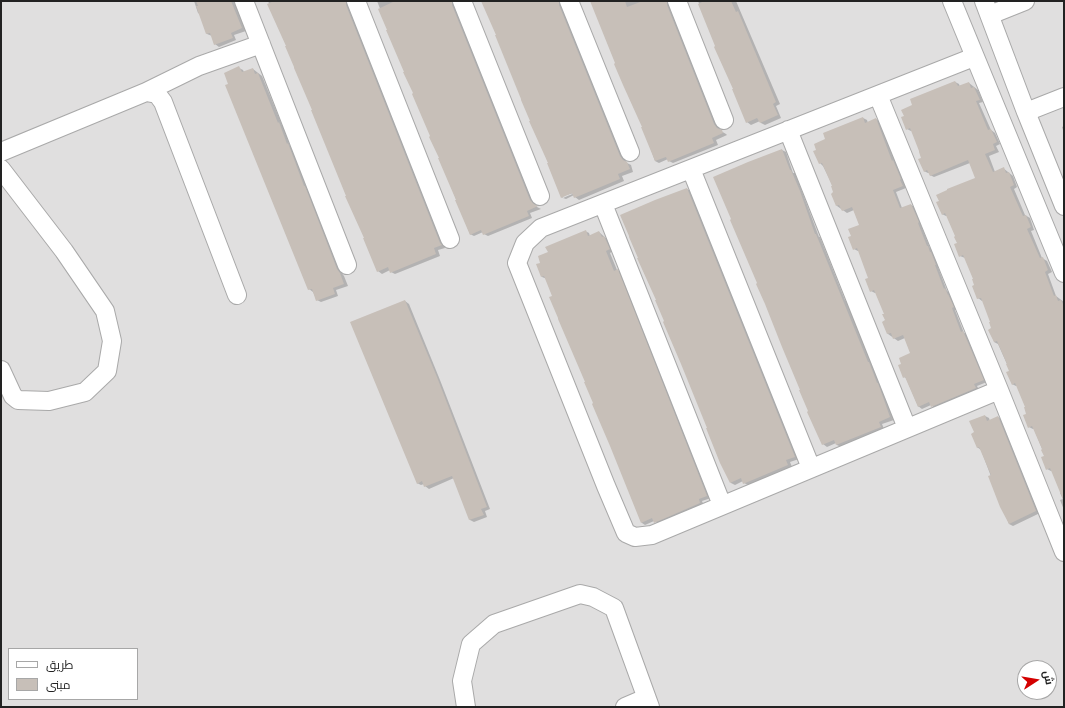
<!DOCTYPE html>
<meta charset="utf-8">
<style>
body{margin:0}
#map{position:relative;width:1065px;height:708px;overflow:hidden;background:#f2efe9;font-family:"Fira Sans",Cairo,sans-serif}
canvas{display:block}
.frame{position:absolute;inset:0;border:2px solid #222;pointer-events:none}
.legend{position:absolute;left:8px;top:648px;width:130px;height:52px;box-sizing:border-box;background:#fff;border:1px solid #a7a7a7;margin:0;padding:5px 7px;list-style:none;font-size:12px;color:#222}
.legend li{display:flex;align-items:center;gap:8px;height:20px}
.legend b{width:20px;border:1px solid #a7a7a7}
.north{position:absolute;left:1017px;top:660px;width:40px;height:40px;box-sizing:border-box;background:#fff;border:1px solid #a7a7a7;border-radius:50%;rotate:78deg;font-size:11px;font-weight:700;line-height:16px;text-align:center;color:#222}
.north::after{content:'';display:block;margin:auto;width:14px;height:18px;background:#d40000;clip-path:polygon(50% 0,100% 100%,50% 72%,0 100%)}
</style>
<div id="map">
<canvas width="1065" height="708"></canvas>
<div class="frame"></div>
<ul class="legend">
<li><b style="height:5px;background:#fff"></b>طريق</li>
<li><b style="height:11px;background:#c7bfb8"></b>مبنى</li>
</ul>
<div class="north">ش</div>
</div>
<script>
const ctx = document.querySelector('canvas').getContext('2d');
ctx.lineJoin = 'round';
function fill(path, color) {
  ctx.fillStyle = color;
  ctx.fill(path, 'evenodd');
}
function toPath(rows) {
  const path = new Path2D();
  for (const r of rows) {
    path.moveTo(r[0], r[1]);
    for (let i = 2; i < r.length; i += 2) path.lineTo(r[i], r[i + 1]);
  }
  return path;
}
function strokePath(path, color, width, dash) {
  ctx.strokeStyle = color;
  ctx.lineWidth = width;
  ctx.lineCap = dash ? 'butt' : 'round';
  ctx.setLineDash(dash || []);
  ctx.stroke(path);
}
const residential = toPath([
 [1,1,1064,1,1064,707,1,707],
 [9,649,137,649,137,699,9,699],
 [1025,668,1049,668,1049,692,1025,692]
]);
const shadow = toPath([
 [194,1,234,1,246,31,234,35,236,40,219,47,215,44,212,36,207,34,200,14,198,13],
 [268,1,349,1,350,8,445,248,438,250,440,256,395,274,391,272,390,270,382,274,378,271,313,110],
 [377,1,456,1,456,8,534,203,537,207,541,209,530,213,532,218,488,236,484,234,483,232,474,236,470,234],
 [482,1,563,1,563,8,624,159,627,163,631,165,633,172,622,176,624,181,579,200,575,197,574,195,566,199,563,198,577,192,563,196,563,198,562,197,497,35],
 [591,1,671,1,671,8,718,127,721,131,726,134,727,135,716,140,718,145,673,163,669,161,668,159,659,163,655,161,643,127],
 [698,1,736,1,780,104,776,106,781,118,765,125,761,123,760,121,751,125,747,122],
 [239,68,243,70,244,72,253,69,262,76,282,125,283,126,290,146,292,147,307,189,308,190,341,272,344,276,348,286,336,290,338,296,321,302,317,300,313,292,309,289,229,85],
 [955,82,959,84,960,87,969,83,978,90,983,102,979,103,991,130,995,133,1000,144,996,146,999,152,989,156,995,172,1003,168,1013,176,1017,187,1014,189,1025,215,1030,218,1034,230,1031,231,1042,258,1047,261,1052,272,1048,274,1056,296,1064,302,1064,473,1051,471,1047,469,1045,456,1034,429,1033,429,1029,427,1026,407,1017,386,1016,386,1012,384,1010,371,998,344,994,342,991,322,983,300,982,301,978,298,974,279,965,258,960,256,956,237,947,216,946,216,942,214,976,178,970,163,934,177,930,175,930,173,928,173,924,171,923,158,912,131,911,131,907,129,905,116,914,105],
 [863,118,867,120,868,123,876,119,880,122,896,163,897,164,905,182,904,182,906,188,896,192,902,208,911,205,915,207,922,225,921,225,930,248,932,249,940,267,938,267,947,291,949,292,951,297,952,298,957,309,955,310,964,333,967,334,987,382,977,386,979,390,936,409,931,405,922,409,918,406,906,378,904,377,911,354,905,338,898,341,888,334,883,322,886,321,885,314,876,293,875,293,871,291,869,278,859,251,858,251,854,249,852,236,860,226,854,210,847,213,837,206,833,186,823,166,820,163,826,140],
 [1064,126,1064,133,1062,127],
 [782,150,786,152,793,173,795,173,803,194,819,237,820,237,845,300,846,301,887,399,894,420,882,424,884,429,841,447,837,445,836,443,827,447,823,444],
 [687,189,691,191,799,459,790,462,792,467,748,485,744,483,743,481,735,485,731,483],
 [585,231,589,233,590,236,599,232,608,240,613,251,610,253,617,270,621,273,711,498,702,501,704,506,659,524,654,521,645,525,642,523,547,279,542,277,541,263,549,253],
 [405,301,409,304,440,380,490,509,485,511,487,517,474,522,470,520,454,478,429,489,425,486,424,484,421,485,417,483],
 [985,416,989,418,990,421,998,417,1002,420,1040,513,1013,526,1009,524,981,450,977,447,975,433],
 [1064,491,1064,510,1060,500,1063,499,1060,493]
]);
const building = toPath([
 [196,1,231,1,242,28,231,33,233,38,214,45,210,33,206,34,196,6,198,6],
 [274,1,346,1,346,5,440,243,442,245,434,248,436,254,390,273,388,267,377,272,363,238,364,238,345,196,346,196,311,110,312,110,294,68,294,67,285,46,286,46,267,4],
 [395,1,452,1,452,5,530,200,534,204,538,206,527,211,529,216,483,235,481,230,470,235,455,200,456,200,438,158,439,158,429,137,430,136,412,94,413,93,403,72,404,72,386,30,387,30,378,9],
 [481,1,559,1,559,5,620,156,623,160,627,162,630,169,618,174,620,179,574,198,572,193,561,198,547,163,548,163,529,121,530,121,521,100,521,99,495,35,496,35],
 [590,1,625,1,627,7,643,1,667,1,667,5,714,124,717,128,722,130,723,133,712,138,714,143,668,162,666,157,655,161,641,127,642,127,623,85,614,64,615,63],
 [704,1,731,1,736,12,738,11,776,102,773,104,778,115,760,123,757,118,746,123,732,89,733,89,714,47,715,46,698,4],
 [239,66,242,72,253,68,255,74,258,73,278,123,279,122,287,144,288,143,304,186,305,186,337,269,340,273,344,284,333,288,335,294,316,301,312,289,308,290,225,85,228,84,224,73],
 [955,81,958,86,969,82,971,88,974,87,980,100,976,101,988,130,991,129,997,142,993,144,995,150,985,154,993,172,1004,167,1006,173,1009,172,1014,185,1010,187,1023,216,1026,215,1031,227,1027,229,1040,258,1043,257,1048,270,1045,272,1054,296,1056,295,1058,301,1061,300,1064,306,1064,502,1050,468,1046,470,1041,457,1044,456,1041,450,1042,449,1032,426,1028,428,1023,415,1026,414,1024,407,1025,407,1015,383,1012,385,1006,372,1009,371,1006,364,1007,364,997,341,994,342,988,330,991,328,989,322,990,322,981,298,977,299,972,286,974,285,972,279,973,279,963,255,959,257,954,244,957,243,954,237,955,236,945,213,942,215,936,202,939,201,936,195,947,190,947,189,975,178,968,160,930,176,927,170,924,172,918,159,921,158,919,152,919,151,910,128,906,130,901,117,904,116,901,110,912,105,910,99],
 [863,117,865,123,876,118,892,161,893,160,901,179,900,180,903,186,893,190,900,208,911,204,919,222,918,223,927,246,928,246,930,252,931,252,936,265,935,265,944,289,945,288,948,295,948,294,954,307,952,308,961,332,963,331,984,380,974,384,976,388,931,407,929,402,918,407,905,377,903,378,898,365,901,364,899,358,910,353,903,335,893,339,891,333,887,334,882,322,885,320,882,314,884,314,874,290,870,292,865,279,868,278,857,248,853,250,848,237,851,236,848,229,859,225,852,207,842,211,839,205,836,206,831,194,833,192,831,186,832,186,822,163,819,164,813,151,816,150,814,144,825,139,823,133],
 [782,149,790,170,791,170,800,191,815,234,816,234,868,362,869,362,877,383,878,383,890,417,879,422,881,427,836,445,834,440,822,445,807,412,808,411,799,390,800,390,782,347,765,304,756,284,757,283,730,220,731,219,713,177,748,162],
 [687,188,795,457,786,460,788,465,743,484,741,478,730,483,720,463,706,428,707,428,681,364,663,322,664,321,655,300,656,300,637,258,638,258,629,237,629,236,620,215,655,200],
 [586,230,588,236,599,231,602,237,604,236,610,249,606,251,614,271,618,269,707,496,699,499,700,503,654,523,652,518,641,523,610,446,592,404,593,403,584,382,585,382,558,319,558,318,549,297,552,296,544,276,541,277,536,264,540,263,538,256,548,252,545,247],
 [405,300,437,377,487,507,481,509,484,515,469,520,452,476,424,487,422,481,417,484,350,322],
 [985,415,987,421,998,416,1036,511,1009,524,1000,507,988,476,991,475,979,447,977,448,971,434,974,432,969,421]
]);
const minor = toPath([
 [244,1,347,265],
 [356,1,450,239],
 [462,1,540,196],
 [569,1,630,152],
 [677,1,724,120],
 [952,1,1064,273],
 [984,1,1026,112,1064,206],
 [990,15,1025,1],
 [974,57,541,228,525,243,517,263,606,486,626,533,635,537,652,535,999,390],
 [146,92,157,94,163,102,237,295],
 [878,95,999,390,1064,552],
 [1026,112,1064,97],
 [788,130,907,428],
 [1,152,146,92,199,66,261,44],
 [1,169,64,251,105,311,112,341,107,371,85,392,49,401,18,400,13,396,1,370],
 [691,169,811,468],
 [603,204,722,505],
 [466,707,462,681,471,644,494,624,580,594,593,597,614,608,650,707],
 [625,707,646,698]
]);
fill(residential, '#e0dfdf');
fill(shadow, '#0003');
fill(building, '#c7bfb8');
strokePath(minor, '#a9a9a9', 20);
strokePath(minor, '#fff', 18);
</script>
